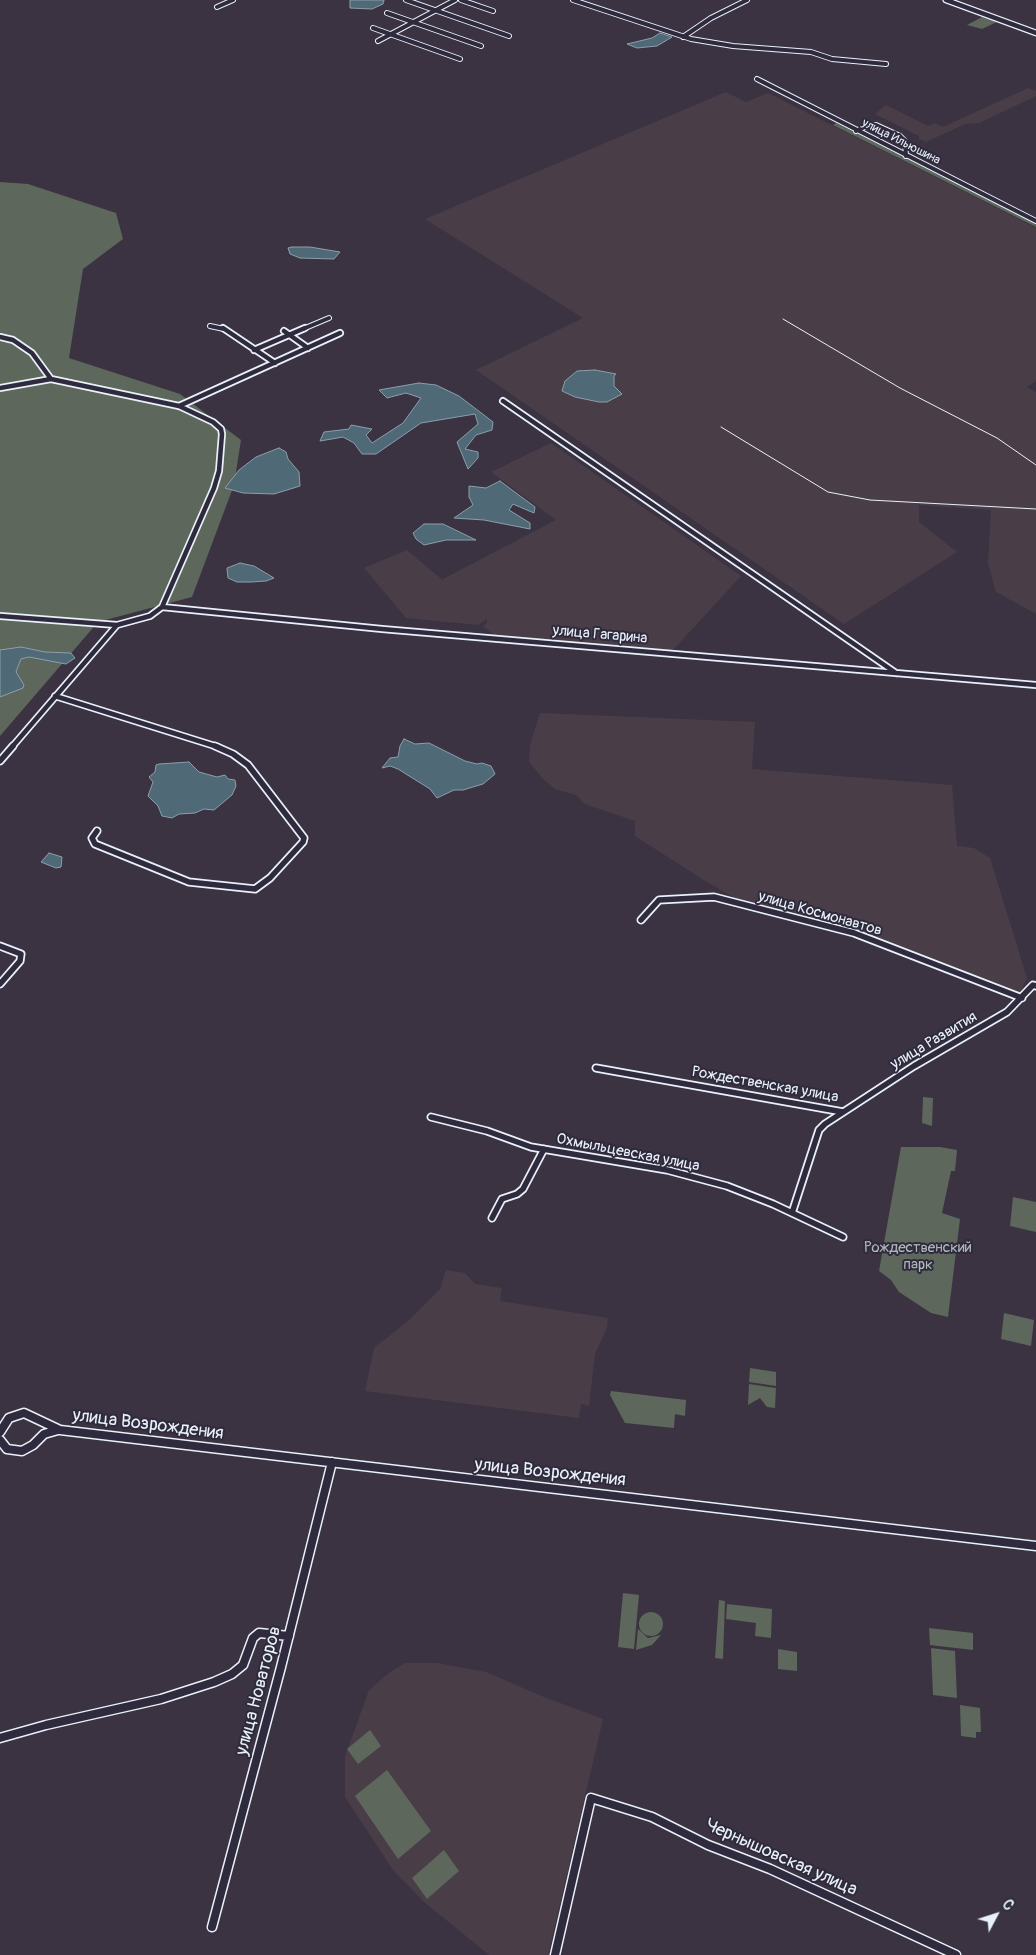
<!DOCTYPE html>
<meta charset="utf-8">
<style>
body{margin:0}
#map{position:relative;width:1036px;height:1955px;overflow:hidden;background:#3b3342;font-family:Pangolin,sans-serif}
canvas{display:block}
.north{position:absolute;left:971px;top:1890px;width:50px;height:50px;-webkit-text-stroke:4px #2f2a3d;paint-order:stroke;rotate:50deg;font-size:14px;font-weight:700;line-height:20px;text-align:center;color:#e8f1f8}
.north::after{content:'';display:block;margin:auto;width:18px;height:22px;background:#e8f1f8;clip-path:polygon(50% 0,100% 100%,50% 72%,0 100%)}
</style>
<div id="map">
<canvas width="1036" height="1955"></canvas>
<div class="north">С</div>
</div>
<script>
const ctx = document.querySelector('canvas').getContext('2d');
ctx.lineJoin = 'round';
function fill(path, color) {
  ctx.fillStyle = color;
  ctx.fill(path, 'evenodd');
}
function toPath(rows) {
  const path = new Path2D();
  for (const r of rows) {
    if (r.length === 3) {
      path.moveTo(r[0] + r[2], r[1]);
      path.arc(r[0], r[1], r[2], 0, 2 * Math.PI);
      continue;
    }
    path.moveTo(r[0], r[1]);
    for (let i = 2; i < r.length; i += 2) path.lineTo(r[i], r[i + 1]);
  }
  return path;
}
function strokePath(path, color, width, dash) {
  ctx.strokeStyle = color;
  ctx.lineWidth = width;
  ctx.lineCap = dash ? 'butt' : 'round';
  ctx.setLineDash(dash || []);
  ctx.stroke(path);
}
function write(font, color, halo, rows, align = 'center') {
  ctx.font = font + ' Pangolin,sans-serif';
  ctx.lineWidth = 4;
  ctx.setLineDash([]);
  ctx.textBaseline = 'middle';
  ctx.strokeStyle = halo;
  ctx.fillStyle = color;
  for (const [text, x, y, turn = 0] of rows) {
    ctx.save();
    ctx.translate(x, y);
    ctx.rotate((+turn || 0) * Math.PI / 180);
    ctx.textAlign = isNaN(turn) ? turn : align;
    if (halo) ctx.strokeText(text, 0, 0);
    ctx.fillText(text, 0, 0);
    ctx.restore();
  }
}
const built = toPath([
 [1028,88,1036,91,1036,96,979,123,965,124,926,142,919,139,919,136,875,114,886,105,928,126,935,123,943,127],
 [726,92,746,102,768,93,1036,228,1036,381,1027,387,1036,392,1036,614,996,592,988,563,991,510,919,505,919,522,957,552,844,624,476,370,583,318,425,219],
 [551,443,741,576,672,651,494,635,483,626,487,623,487,619,478,625,406,618,364,568,407,550,445,582,443,579,556,520,491,472],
 [540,713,755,722,752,769,952,785,957,846,974,848,990,858,1027,978,1018,997,841,926,747,905,702,879,635,836,635,821,585,804,576,795,555,789,543,779,529,762,530,745],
 [446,1270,465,1273,475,1284,502,1288,500,1301,608,1318,607,1328,595,1354,589,1406,581,1404,579,1418,365,1391,374,1348,408,1321,440,1289],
 [405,1663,437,1663,486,1672,544,1697,603,1719,548,1955,489,1955,423,1901,393,1870,345,1797,345,1756,369,1690,390,1672]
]);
const green = toPath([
 [982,17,997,22,982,29,967,25],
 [836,123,1036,224,1036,227,833,125],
 [0,182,28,184,116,213,123,239,83,269,69,358,180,394,241,440,234,485,192,597,98,622,0,736],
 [923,1097,933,1098,932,1126,922,1123],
 [901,1147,940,1147,957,1150,955,1171,951,1171,942,1213,960,1219,948,1317,931,1313,899,1292,891,1280,879,1271],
 [1013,1197,1036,1202,1036,1232,1010,1226],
 [1004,1313,1034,1320,1031,1346,1001,1339],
 [750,1368,776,1372,776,1386,749,1382],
 [749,1384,776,1388,775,1408,767,1407,760,1398,748,1405],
 [611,1391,686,1400,685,1416,675,1414,674,1428,625,1423,610,1395],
 [623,1593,639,1595,634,1649,618,1647],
 [719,1600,725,1601,723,1659,715,1658],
 [727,1604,772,1609,771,1638,755,1636,756,1623,726,1619],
 [651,1624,12],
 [929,1628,973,1633,973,1650,930,1645],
 [638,1629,648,1638,661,1635,652,1645,636,1650],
 [931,1648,955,1651,957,1698,933,1695],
 [778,1649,797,1652,797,1671,778,1669],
 [960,1705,980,1708,981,1732,976,1732,976,1738,961,1736],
 [370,1730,381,1746,358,1764,347,1749],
 [387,1770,431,1831,398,1859,355,1796],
 [444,1850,459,1871,427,1899,412,1878]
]);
const water = toPath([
 [350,0,384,0,383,4,372,9,350,8,350,0],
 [660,33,672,37,657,46,637,48,627,44,652,38,660,33],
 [292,247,310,247,340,252,334,259,300,258,290,254,288,248,292,247],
 [595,370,616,374,614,376,614,386,622,394,607,402,599,402,575,397,562,391,565,381,577,371,595,370],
 [419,383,436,385,459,396,493,422,492,430,476,435,465,449,478,452,478,458,468,469,457,442,478,424,475,414,421,423,376,454,362,454,354,443,343,437,320,441,324,432,349,429,351,425,372,429,366,435,372,443,403,423,421,398,406,393,387,398,379,390,419,383],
 [279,448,286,452,288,459,299,472,300,486,274,494,243,493,225,488,239,470,256,457,279,448],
 [500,481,535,507,534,513,513,504,509,510,530,523,530,529,484,520,454,518,473,505,469,497,469,486,486,488,500,481],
 [424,524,443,524,476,540,446,540,424,545,416,539,413,533,424,524],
 [240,563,254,566,274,578,266,581,251,582,237,582,228,578,227,568,240,563],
 [21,647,45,652,71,653,75,658,66,664,29,657,21,659,16,672,24,685,23,688,0,697,0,650,21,647],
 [404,739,415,744,429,743,465,761,477,764,482,763,491,766,495,774,483,784,463,790,454,790,437,798,430,789,398,769,390,766,382,768,390,758,398,757,400,746,404,739],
 [189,762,199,772,217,777,225,775,228,779,235,780,236,786,232,795,214,810,204,809,195,813,179,814,172,818,162,816,158,806,148,796,153,782,149,777,155,772,156,765,159,764,189,762],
 [49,853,62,857,61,867,56,868,41,862,49,853]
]);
const minorFar3 = toPath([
 [406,0,509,36],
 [461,0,493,11],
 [573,0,691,39,733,46,811,52,832,59,886,64],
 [217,7,233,0],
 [387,13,481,46],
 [373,28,460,59],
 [683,37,711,18,747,0],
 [378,41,455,0],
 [757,79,1036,221],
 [856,131,869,125,876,125,900,136,905,141,906,156],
 [210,326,224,329],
 [303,329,329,318]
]);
const minorFar2 = toPath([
 [223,328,275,363],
 [284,331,308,348],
 [0,337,13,340,32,353,51,379,179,406,213,422,221,429,222,434,219,471,214,488,162,607,150,616,117,625,12,747],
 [254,350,305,328],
 [0,388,51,379],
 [503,401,896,673],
 [179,406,340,333],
 [162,607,382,629,1036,685],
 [0,616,117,625],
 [55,696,218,747]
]);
const minorFar1 = toPath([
 [0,761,13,746],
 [97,831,92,838,95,844,189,882,255,889,270,878,303,842,304,838,248,765,233,754,215,746],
 [641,920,659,900,714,897,854,933,1022,998],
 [0,946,21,954,20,961,0,984],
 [596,1068,843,1112],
 [431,1117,487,1131,531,1147,667,1170,727,1186,773,1204,843,1237],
 [792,1213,819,1130,825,1124,914,1066,1007,1012,1033,985,1036,986],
 [492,1218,502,1199,517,1194,523,1189,544,1149]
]);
const minor = toPath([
 [0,1432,9,1418,24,1413,60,1430,1036,1546],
 [0,1440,7,1449,22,1451,33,1445,44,1434,58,1430],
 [0,1738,46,1725,161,1699,214,1682,232,1674,243,1665,253,1638,259,1633,289,1636],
 [212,1927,281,1667,332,1462],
 [555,1955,591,1798,652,1817,708,1845,770,1869,956,1955]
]);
const major = toPath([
 [946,0,1036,33]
]);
const rail = toPath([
 [783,319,900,388,997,438,1036,465],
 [721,427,828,492,870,500,1036,509]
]);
const farStreetnames = [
 ["улица Ильюшина",901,142,27]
];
const streetNames = [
 ["улица Гагарина",600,635,5],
 ["улица Космонавтов",820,914,16],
 ["улица Развития",934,1041,-31],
 ["Рождественская улица",765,1085,10],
 ["Охмыльцевская улица",628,1153,11]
];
const parkNames = [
 ["Рождественский",918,1248],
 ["парк",918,1265]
];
const nearStreetnames = [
 ["улица Возрождения",148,1425,7],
 ["улица Возрождения",550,1473,6],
 ["улица Новаторов",259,1691,-75],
 ["Чернышовская улица",781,1858,24]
];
fill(built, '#493e48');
fill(green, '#5d675b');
fill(water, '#4f6977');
strokePath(water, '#8c9fab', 1);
strokePath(minorFar3, '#e8f1f8', 6);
strokePath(minorFar2, '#e8f1f8', 8);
strokePath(minorFar1, '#e8f1f8', 9);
strokePath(minor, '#e8f1f8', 11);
strokePath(major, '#e8f1f8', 7);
strokePath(minorFar3, '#2f2a3d', 4);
strokePath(minorFar2, '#2f2a3d', 4.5);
strokePath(minorFar1, '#2f2a3d', 5.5);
strokePath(minor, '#2f2a3d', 8);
strokePath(major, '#2f2a3d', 4.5);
strokePath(rail, '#e8f1f8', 1);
write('12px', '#e8f1f8', '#2f2a3d', farStreetnames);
write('15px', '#e8f1f8', '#2f2a3d', streetNames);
write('15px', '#b0bab9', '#2f2a3d', parkNames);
write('18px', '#e8f1f8', '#2f2a3d', nearStreetnames);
</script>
